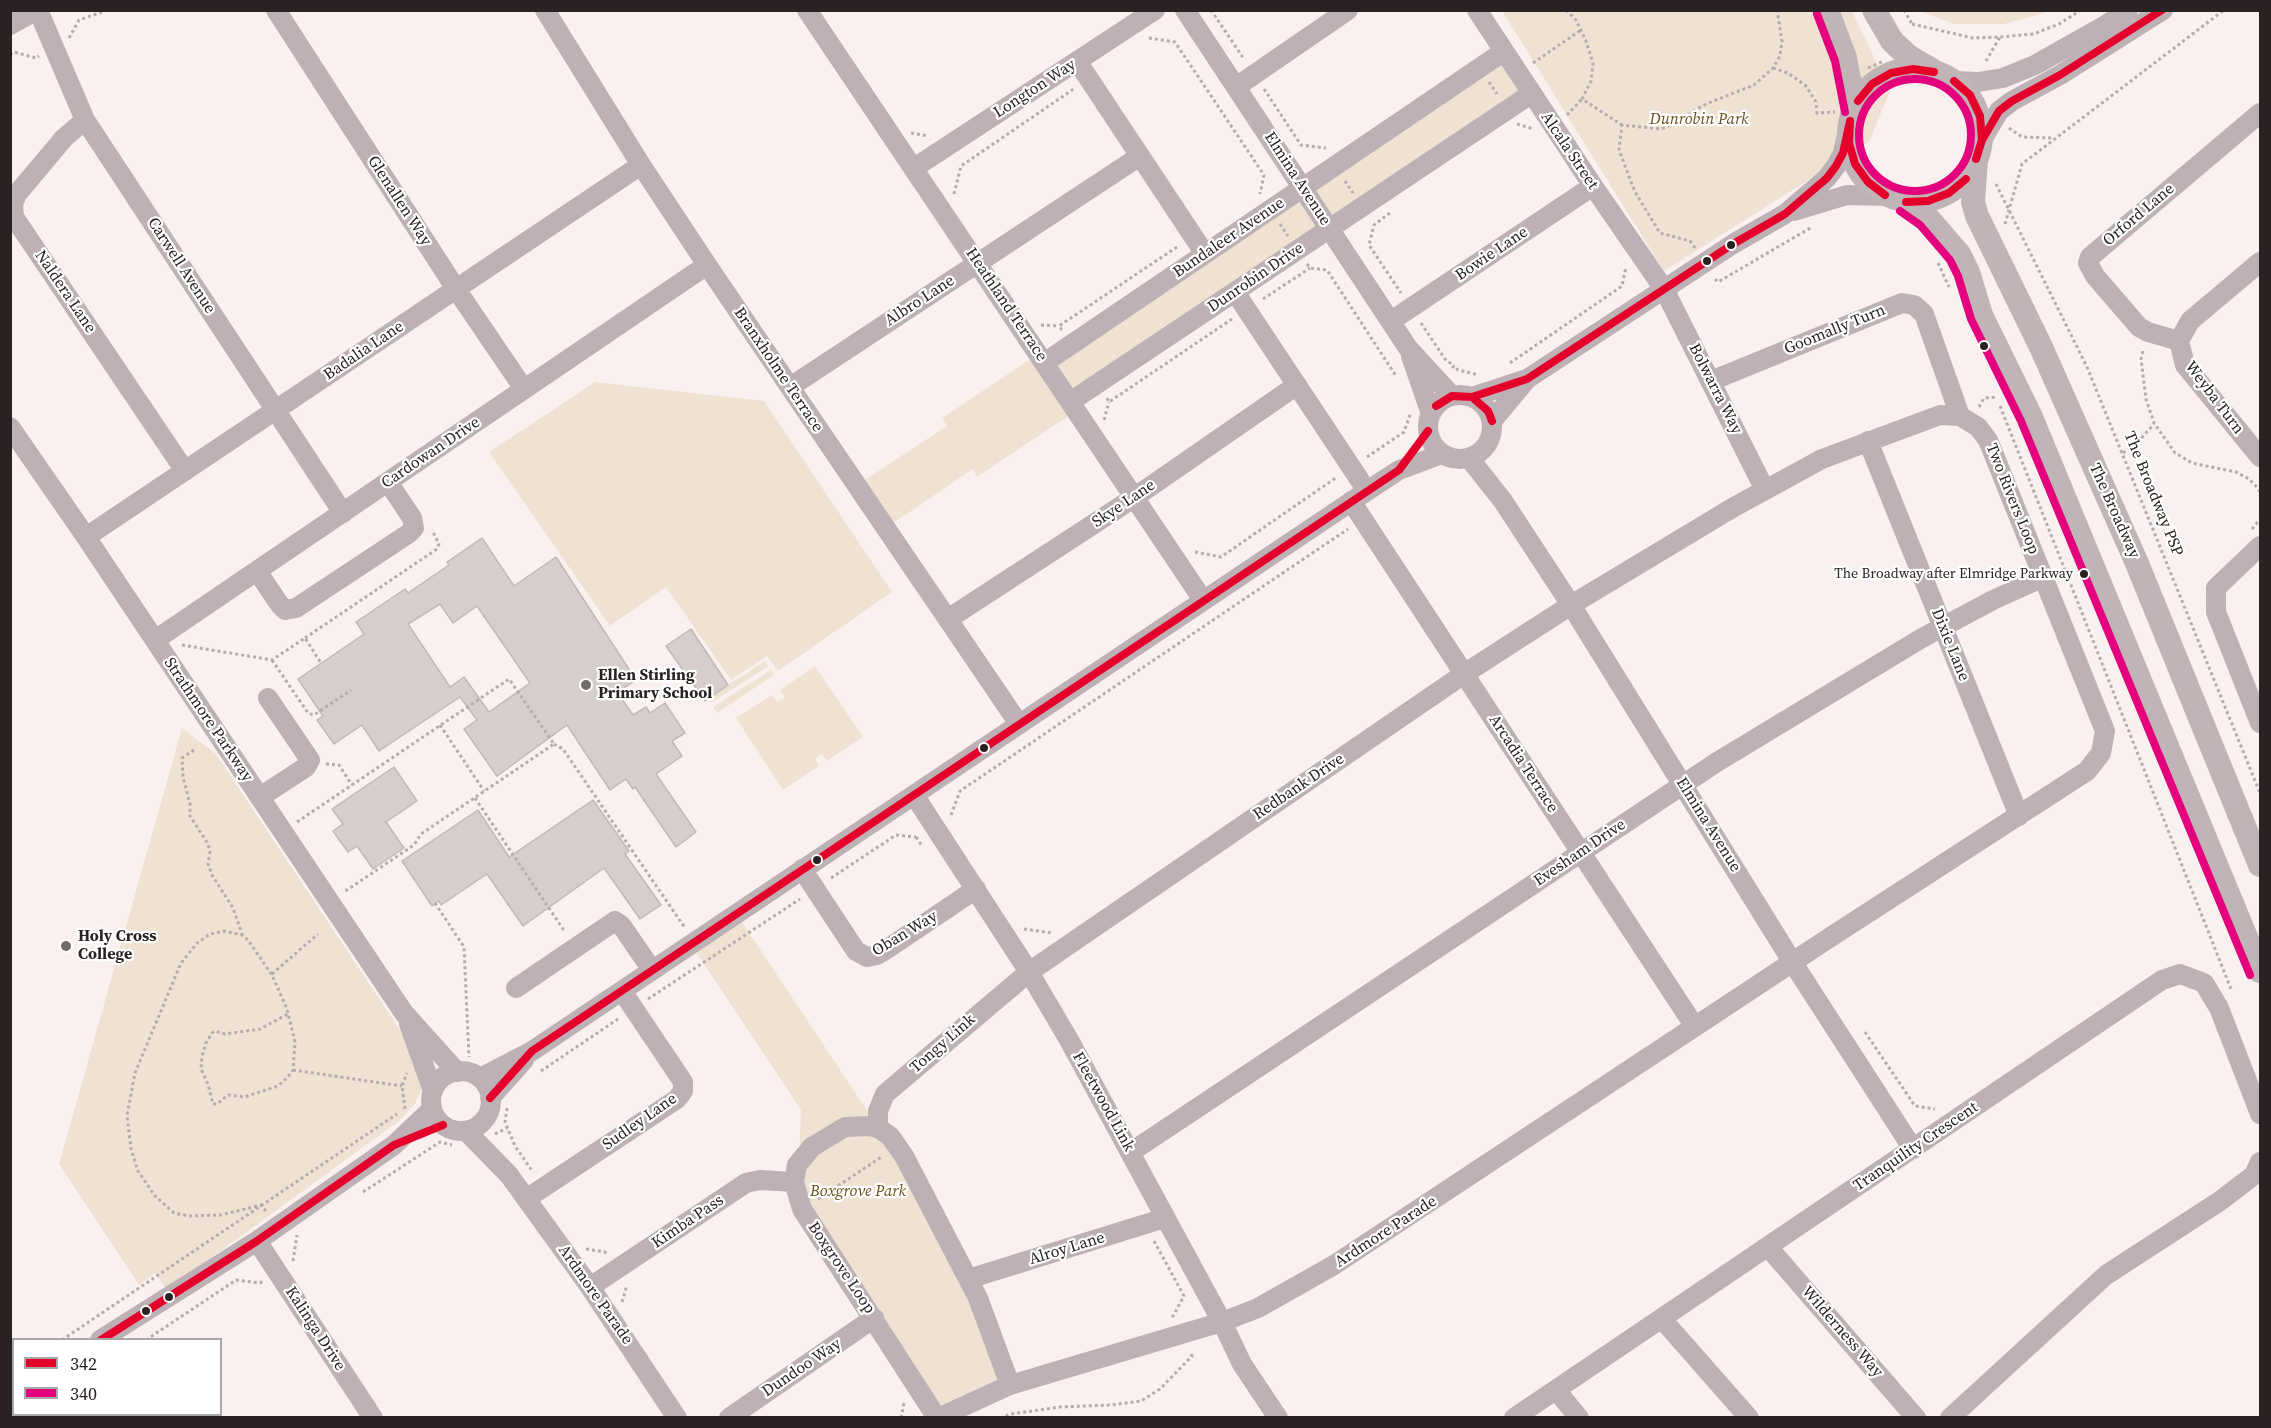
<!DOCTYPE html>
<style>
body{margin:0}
#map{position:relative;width:2271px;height:1428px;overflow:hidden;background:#faf0f0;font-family:"Source Serif 4",serif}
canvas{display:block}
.frame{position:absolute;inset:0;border:12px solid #2a2222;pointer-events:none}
.legend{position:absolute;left:12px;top:1338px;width:210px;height:78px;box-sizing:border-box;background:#fff;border:2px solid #aaa7a7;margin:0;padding:8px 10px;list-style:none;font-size:18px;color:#2a2222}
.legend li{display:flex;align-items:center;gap:12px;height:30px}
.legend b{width:30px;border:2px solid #aaa7a7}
</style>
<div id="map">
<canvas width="2271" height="1428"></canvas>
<div class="frame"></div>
<ul class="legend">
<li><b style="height:8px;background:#e4002b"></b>342</li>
<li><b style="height:8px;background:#e5007d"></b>340</li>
</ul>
</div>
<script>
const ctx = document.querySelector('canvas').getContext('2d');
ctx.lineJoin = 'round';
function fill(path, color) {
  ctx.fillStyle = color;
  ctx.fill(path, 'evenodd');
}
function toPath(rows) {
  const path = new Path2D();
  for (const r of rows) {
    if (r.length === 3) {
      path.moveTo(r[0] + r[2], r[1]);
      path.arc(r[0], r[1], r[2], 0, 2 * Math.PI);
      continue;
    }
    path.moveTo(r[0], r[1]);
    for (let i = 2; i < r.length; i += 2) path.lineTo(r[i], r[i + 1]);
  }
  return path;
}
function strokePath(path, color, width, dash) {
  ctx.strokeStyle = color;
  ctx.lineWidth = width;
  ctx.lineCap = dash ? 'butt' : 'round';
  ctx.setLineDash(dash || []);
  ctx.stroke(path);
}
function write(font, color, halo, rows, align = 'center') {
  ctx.font = font + ' "Source Serif 4",serif';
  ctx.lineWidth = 4.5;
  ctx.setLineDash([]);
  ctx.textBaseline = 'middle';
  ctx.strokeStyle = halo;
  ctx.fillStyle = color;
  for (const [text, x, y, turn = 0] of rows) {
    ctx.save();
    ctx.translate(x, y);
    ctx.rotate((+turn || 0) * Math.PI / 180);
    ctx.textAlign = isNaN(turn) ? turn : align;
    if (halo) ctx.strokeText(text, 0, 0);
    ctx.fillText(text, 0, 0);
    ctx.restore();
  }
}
const green = toPath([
 [1502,11,1852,11,1890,91,1869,142,1664,271],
 [1920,11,2052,11,2004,24,1953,24],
 [1503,52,1531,94,1071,402,1076,411,977,477,973,469,886,528,854,487,947,426,942,418,1038,354,1044,363],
 [595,382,764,401,892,592,778,671,767,656,731,680,666,587,610,626,489,452],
 [765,661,769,666,711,703,708,698],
 [815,666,863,737,827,761,822,754,815,759,819,766,783,790,736,718,772,695,777,702,785,698,780,690],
 [771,670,774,675,717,713,713,707],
 [182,728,216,754,410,1045,423,1085,415,1104,399,1121,167,1290,155,1273,139,1285,59,1164],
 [736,913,878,1127,890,1136,1010,1385,938,1417,802,1209,799,1163,801,1110,690,943]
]);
const building = toPath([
 [482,538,514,586,556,557,636,680,617,692,633,715,646,707,650,713,665,703,685,733,672,741,682,756,656,774,696,832,676,847,635,787,633,789,626,779,610,790,567,725,497,776,464,729,477,720,460,697,379,751,362,725,334,744,317,720,323,716,298,679,364,634,356,622,405,589,408,593,449,565,447,562,482,538],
 [440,604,453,623,477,606,530,683,489,712,464,677,450,687,408,624,440,604],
 [691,629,728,685,705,701,666,646,691,629],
 [394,767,417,801,386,822,404,848,373,869,357,846,348,852,333,831,343,824,332,809,394,767],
 [593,800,629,851,625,854,661,905,640,919,604,868,523,926,487,874,441,905,439,901,432,906,402,861,478,810,509,857,593,800]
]);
const path = toPath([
 [1211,10,1244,59],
 [1566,10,1576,20,1586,41,1593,63,1591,81,1582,99,1622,125],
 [1904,10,1912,24],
 [1912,24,1973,38,2000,37,2033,34,2059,24,2081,10],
 [69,38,79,20,108,10],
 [1149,38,1175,42,1264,175,1260,194],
 [10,55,14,52,36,58,39,56],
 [1986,61,2000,37],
 [1533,63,1581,30],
 [1773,68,1788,73,1806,86,1816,102,1817,113,1835,112],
 [1868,68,1884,61],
 [1489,82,1497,94],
 [1264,89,1301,145,1326,148],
 [1567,115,1582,99],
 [1517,124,1534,129],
 [2009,128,2022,137,2053,138],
 [911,133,928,136],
 [1345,181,1353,193],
 [1996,184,2087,367,2260,793],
 [954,194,961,166,1075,88],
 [1390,213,1374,225,1369,245,1401,293],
 [1280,224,1288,236],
 [2005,224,2022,164,2224,10],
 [1695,248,1690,241,1660,233,1635,192,1619,150,1622,125,1661,129,1684,119,1696,109,1711,102,1754,85,1773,68,1780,56,1782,41,1777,10],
 [1938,263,1949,287],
 [1307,264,1310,268,1327,270,1396,376],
 [1715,279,1718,282,1812,227],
 [1263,299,1310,268],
 [1421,323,1445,359,1454,366],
 [1041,325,1059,326],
 [1062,330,1059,326,1177,247],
 [2143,351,2141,359,2146,399,2154,423,2175,453,2192,463,2236,472,2249,479,2259,489,2260,496],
 [1510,363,1622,286,1626,267],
 [1452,368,1454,366,1458,370,1479,375],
 [1107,398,1109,402,1232,319],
 [2000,406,2231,989],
 [1979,407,1984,398,1997,397],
 [1104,420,1109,402],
 [2123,453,2136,444,2154,424],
 [1367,457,1404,432,1411,412],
 [2252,529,2260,519],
 [1195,552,1221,557,1337,477],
 [305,638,437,549,439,544,432,530],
 [182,645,272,660,305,638,321,663],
 [272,660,308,713,314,715,351,690],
 [440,725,484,791],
 [554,744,563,749,685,928],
 [194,750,182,758,183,777,190,804,190,816,208,844,210,852,208,864,212,875,233,908,242,934],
 [326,764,339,765,352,785],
 [475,798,565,932],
 [951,815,960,791,1348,529],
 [297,822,509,679,554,744,421,834,414,845,344,892],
 [916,837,922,846],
 [831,878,896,835,916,837],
 [435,903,464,947,469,1057],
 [1024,929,1053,933],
 [272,974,318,934],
 [648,999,800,899],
 [1865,1032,1915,1106,1935,1109],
 [293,1070,402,1086],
 [541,1071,618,1019],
 [507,1108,505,1122,515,1146,533,1172],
 [405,1109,402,1086,407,1073],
 [495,1134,507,1128],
 [363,1192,440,1142,452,1145],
 [818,1199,883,1156],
 [266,1211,261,1205,221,1215,189,1216,174,1213,155,1196,138,1171,131,1149,127,1115,135,1073,181,963,197,943,210,934,224,931,242,935,248,940,272,975,287,1009,295,1042,293,1070,287,1078,278,1086,244,1097,228,1095,217,1104,213,1104,208,1084,201,1069,202,1056,206,1043,212,1033,215,1031,225,1034,260,1029,288,1014],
 [1154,1241,1184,1296,1172,1318],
 [586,1249,605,1252,607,1255],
 [293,1261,297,1235],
 [622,1302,627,1285],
 [62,1340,397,1114],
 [146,1340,236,1280,260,1283,263,1281],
 [10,1374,14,1372],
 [901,1418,904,1403],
 [1000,1418,1011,1414,1060,1407,1111,1405,1141,1401,1160,1389,1192,1356,1190,1352]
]);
const minor = toPath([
 [38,10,85,120,343,513],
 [276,10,456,289,524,389],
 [545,10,641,165,707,265,1019,724],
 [807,10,1203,600],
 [1185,10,1408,348,1452,396],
 [1477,10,1593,186,1664,289,1765,490],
 [10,25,37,10],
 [1077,61,1205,254],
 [1954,81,1978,82,2003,78,2035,65,2104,26,2128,10],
 [1236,87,1348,10],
 [85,120,64,138,17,194,13,204,14,217,185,471],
 [1982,140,1999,111,2012,101,2060,75,2163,10],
 [914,168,1155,10],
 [1794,211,1847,195,1890,196],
 [2260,262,2190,321,2179,341,2185,365,2260,457],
 [1235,292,1367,491],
 [1391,321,1593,186],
 [2179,341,2148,332,2139,327,2095,276,2088,263,2090,257,2260,113],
 [1411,356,1431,414],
 [1044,363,1503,52],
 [1711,381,1902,303,1914,305,1924,314,1960,416],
 [790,387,1140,156],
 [1460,427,32],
 [1472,397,1527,379,1733,244,1785,214,1827,178,1836,166,1843,153,1850,121],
 [1070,402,1531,94],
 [1492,421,1527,379],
 [10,427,86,537,404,1013,457,1072],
 [1868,441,2019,816],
 [1469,458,1503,501,1571,605,1793,963,1913,1149],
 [1351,501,1695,1027],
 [86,537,641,165],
 [2260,546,2216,588,2216,612,2260,723],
 [257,571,280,605,285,610,296,608,408,534,414,528,412,518,388,482],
 [948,619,1135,497,1297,385],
 [155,640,707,265],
 [914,795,1029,972,1069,1040,1222,1322,1242,1364,1278,1418],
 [260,797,306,767,310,760,268,698],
 [802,869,856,951,867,957,877,955,887,949,976,889],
 [516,988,615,921,621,925,652,970],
 [409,1024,433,1091],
 [461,1101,30],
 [480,1078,532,1051,1367,491,1399,470,1442,454],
 [490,1098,524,1060],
 [878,1128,878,1111,885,1094,1029,972,1464,674,1571,605,1734,507,1822,459,1940,415,1960,416,1978,427,1988,440,2105,731,2101,753,2087,771,1826,940,1334,1265,1258,1308,1222,1322,1010,1385,938,1418],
 [466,1131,509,1175,590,1287,677,1418],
 [1131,1152,1717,762,1922,638,1993,600,2044,577],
 [526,1199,677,1099,683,1091,683,1082,622,991],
 [257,1241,373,1418],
 [1768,1247,1916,1418],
 [968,1279,1165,1218],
 [590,1287,746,1183,760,1180,794,1182],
 [1662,1319,1749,1418],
 [100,1340,257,1241,394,1145,432,1109],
 [1556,1390,1579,1418],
 [10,1397,14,1395],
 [69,1414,71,1418],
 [729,1418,874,1318],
 [937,1418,802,1209,794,1182,797,1165,812,1147,845,1127,869,1126,878,1128,890,1136,904,1156,978,1298,1010,1385],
 [1514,1418,2162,980,2180,974,2204,983,2219,1008,2260,1114],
 [1950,1418,2106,1275,2220,1201,2254,1175,2260,1162]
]);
const major = toPath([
 [1827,10,1845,58,1855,110],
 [1874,10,1892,41,1908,56,1932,70],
 [1915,135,66],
 [1976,159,1973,202,1977,216,2041,347,2136,561,2260,865],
 [1906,202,1927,217,1959,254,1968,272,1981,315,2031,417,2260,971]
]);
const bus1 = toPath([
 [1954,81,1970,95,1980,116,1982,140,1976,159],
 [1858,101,1872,84,1891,73,1913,69,1934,72],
 [1850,121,1849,143,1855,164,1868,182,1885,195],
 [1982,140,1999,111,2012,101,2060,75,2162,10],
 [1906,202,1928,201,1949,193,1966,179],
 [1472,397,1527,379,1733,244,1785,214,1827,178,1836,166,1843,153,1850,121],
 [1436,406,1452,396,1472,397,1488,411,1492,421],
 [490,1098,532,1051,1399,470,1428,431],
 [101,1340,257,1241,394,1145,443,1125]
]);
const bus2 = toPath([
 [1817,14,1835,61,1845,112],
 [1915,135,56],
 [1900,211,1920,225,1950,260,1958,276,1971,319,2021,421,2250,975]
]);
const markers = [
 [1731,245,5,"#2a2222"],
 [1707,261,5,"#2a2222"],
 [1984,346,5,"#2a2222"],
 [2084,574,5,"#2a2222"],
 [586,685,6,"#736a6a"],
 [984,748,5,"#2a2222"],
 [817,860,5,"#2a2222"],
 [66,946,6,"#736a6a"],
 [169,1297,5,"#2a2222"],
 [146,1311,5,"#2a2222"]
];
const busNames = [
 ["The Broadway after Elmridge Parkway",2073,574]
];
const streetNames = [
 ["Longton Way",1035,89,-33],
 ["Alcala Street",1569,151,56],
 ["Elmina Avenue",1297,179,57],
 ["Glenallen Way",399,201,57],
 ["Orford Lane",2139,215,-40],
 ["Bundaleer Avenue",1229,238,-34],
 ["Bowie Lane",1492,254,-34],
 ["Carwell Avenue",181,266,57],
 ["Dunrobin Drive",1256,278,-34],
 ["Naldera Lane",65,292,56],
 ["Albro Lane",920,301,-33],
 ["Heathland Terrace",1006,305,56],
 ["Goomally Turn",1835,330,-22],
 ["Badalia Lane",364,351,-34],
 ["Branxholme Terrace",778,370,56],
 ["Bolwarra Way",1715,389,63],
 ["Weyba Turn",2214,398,53],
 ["Cardowan Drive",431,453,-34],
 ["The Broadway PSP",2153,494,68],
 ["Two Rivers Loop",2012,499,68],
 ["Skye Lane",1124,504,-34],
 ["The Broadway",2114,511,66],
 ["Dixie Lane",1950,645,68],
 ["Strathmore Parkway",208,720,56],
 ["Arcadia Terrace",1523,764,57],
 ["Redbank Drive",1299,787,-34],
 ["Elmina Avenue",1708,825,58],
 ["Evesham Drive",1580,853,-34],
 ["Oban Way",905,934,-31],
 ["Tongy Link",943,1044,-41],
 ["Fleetwood Link",1103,1102,61],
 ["Sudley Lane",640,1122,-35],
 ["Tranquility Crescent",1916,1147,-34],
 ["Kimba Pass",688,1222,-34],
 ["Ardmore Parade",1386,1232,-33],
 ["Alroy Lane",1067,1249,-17],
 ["Boxgrove Loop",841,1268,56],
 ["Ardmore Parade",595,1295,55],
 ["Kalinga Drive",315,1329,57],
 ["Wilderness Way",1842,1332,49],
 ["Dundoo Way",802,1368,-34]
];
const parkNames = [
 ["Dunrobin Park",1699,120],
 ["Boxgrove Park",858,1192]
];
const poiNames = [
 ["Ellen Stirling",598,676],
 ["Primary School",598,694],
 ["Holy Cross",78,937],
 ["College",78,955]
];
fill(green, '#f0e2d3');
fill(building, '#d6cecc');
strokePath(building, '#c1b9b7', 1.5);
strokePath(path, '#b6acaf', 3, [3, 3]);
strokePath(minor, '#beb1b5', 20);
strokePath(major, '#c0b4b7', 24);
strokePath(bus1, '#e4002b', 8);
strokePath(bus2, '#e5007d', 8);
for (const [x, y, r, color] of markers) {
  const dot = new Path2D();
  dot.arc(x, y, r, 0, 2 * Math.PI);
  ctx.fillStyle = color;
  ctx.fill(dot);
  strokePath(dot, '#fff', 2);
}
write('14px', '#2a2222', '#fff', busNames, 'right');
write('16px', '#2a2222', '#fff', streetNames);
write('italic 16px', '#684e1a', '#fff', parkNames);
write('bold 16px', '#2a2222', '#fff', poiNames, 'left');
</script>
